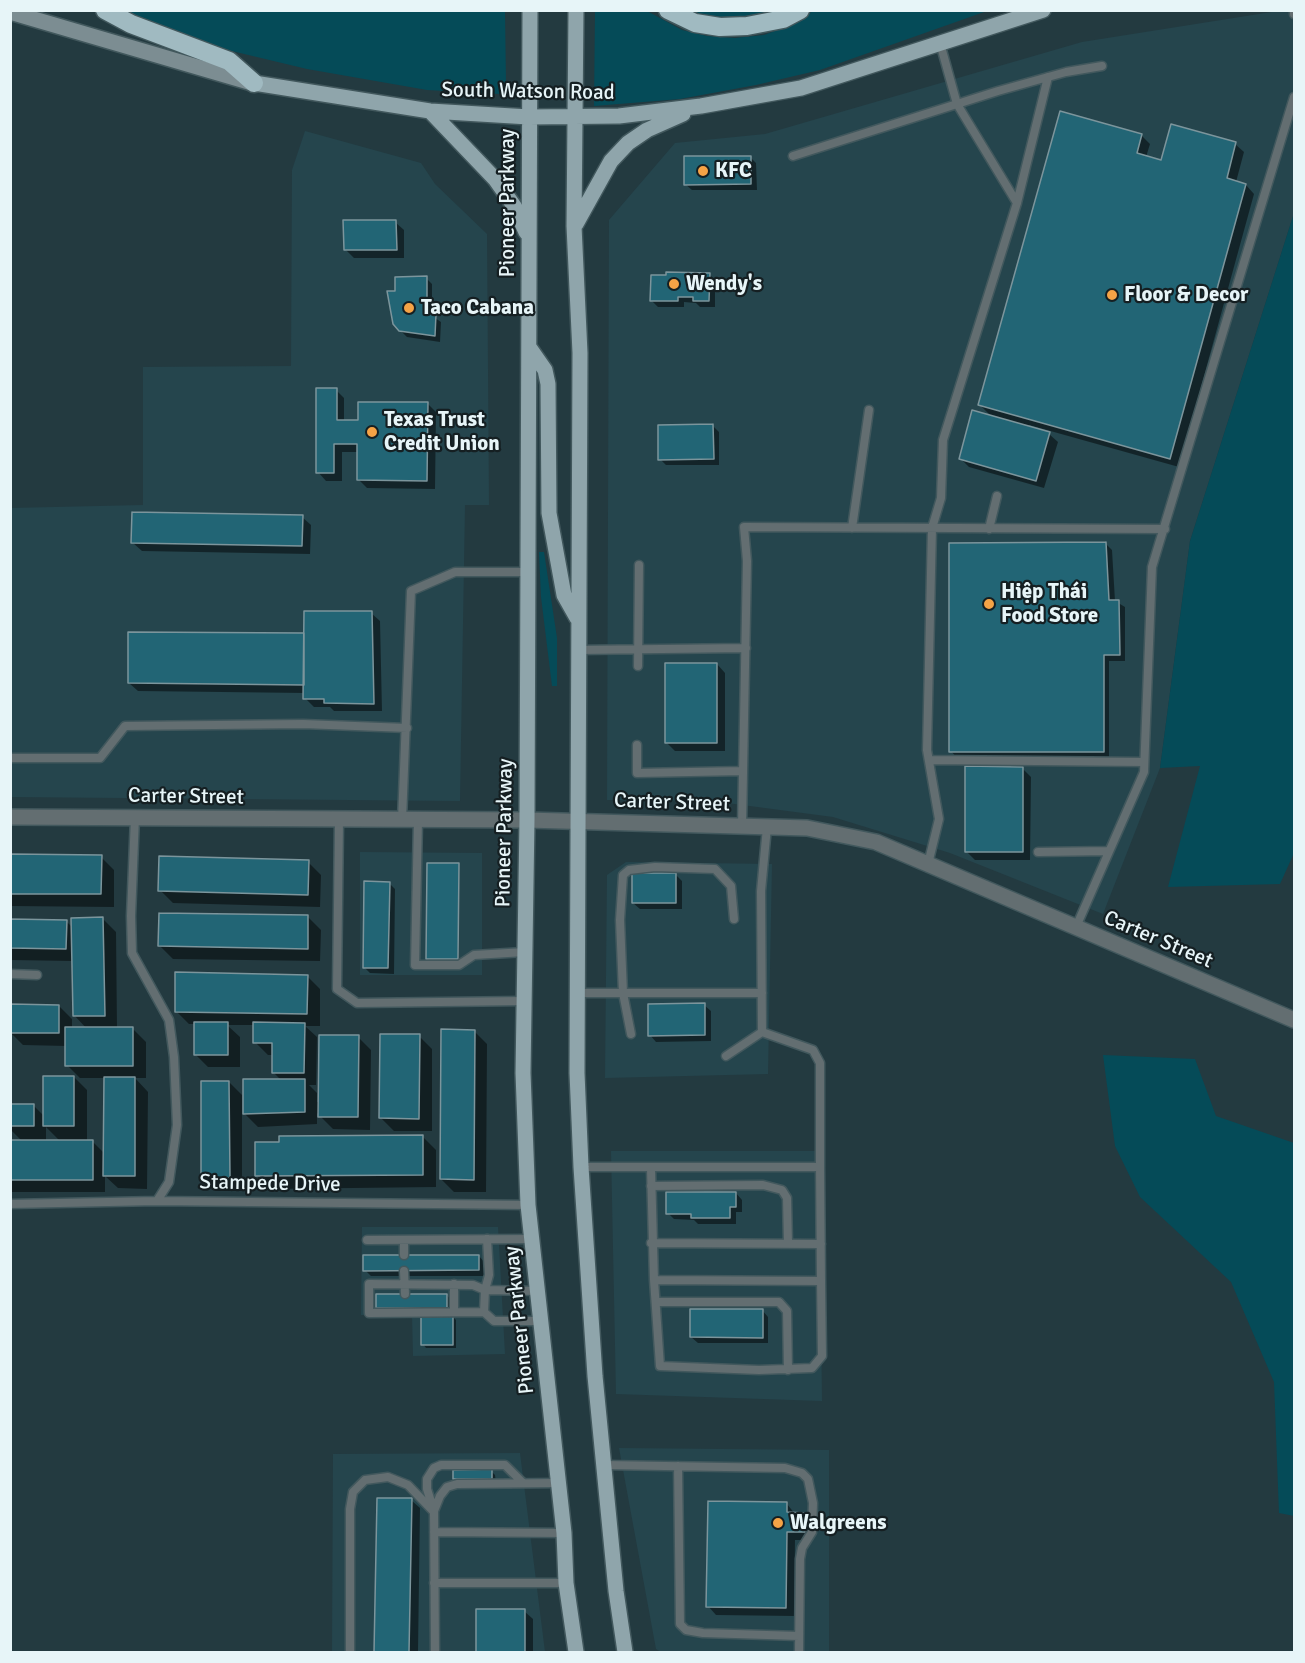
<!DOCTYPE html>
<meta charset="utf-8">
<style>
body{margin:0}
#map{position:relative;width:1305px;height:1663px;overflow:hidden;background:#233a40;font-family:Signika,sans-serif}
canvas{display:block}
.frame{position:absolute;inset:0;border:12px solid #e7f5f8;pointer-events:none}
</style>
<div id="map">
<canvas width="1305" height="1663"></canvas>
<div class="frame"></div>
</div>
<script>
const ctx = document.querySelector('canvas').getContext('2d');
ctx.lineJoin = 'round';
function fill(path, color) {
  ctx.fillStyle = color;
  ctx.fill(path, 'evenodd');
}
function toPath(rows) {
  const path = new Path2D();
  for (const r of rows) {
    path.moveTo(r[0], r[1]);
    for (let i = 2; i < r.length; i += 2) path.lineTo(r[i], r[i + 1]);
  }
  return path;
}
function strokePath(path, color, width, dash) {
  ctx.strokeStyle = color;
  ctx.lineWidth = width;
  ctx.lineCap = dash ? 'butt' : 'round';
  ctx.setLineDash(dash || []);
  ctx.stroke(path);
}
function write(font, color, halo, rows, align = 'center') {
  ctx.font = font + ' Signika,sans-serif';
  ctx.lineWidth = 4.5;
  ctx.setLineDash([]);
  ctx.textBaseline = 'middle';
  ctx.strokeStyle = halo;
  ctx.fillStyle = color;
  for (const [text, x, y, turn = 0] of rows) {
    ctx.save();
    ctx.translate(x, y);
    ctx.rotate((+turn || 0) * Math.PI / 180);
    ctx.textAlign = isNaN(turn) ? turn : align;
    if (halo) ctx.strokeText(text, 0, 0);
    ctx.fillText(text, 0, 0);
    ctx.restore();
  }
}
const built = toPath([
 [1278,11,1294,11,1294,213,1190,541,1160,768,1103,914,950,853,833,817,712,801,607,800,609,220,675,143,765,134,1082,42],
 [305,131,421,163,435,184,487,234,489,505,465,505,460,801,11,797,10,508,143,505,143,367,291,366,292,170],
 [360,852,482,853,482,975,360,975],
 [626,862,772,864,768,1074,605,1078,607,875],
 [611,1151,819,1151,822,1401,616,1394],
 [362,1227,498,1227,505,1354,413,1356,412,1315,361,1315],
 [619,1448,829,1450,829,1652,661,1652,656,1649],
 [520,1453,545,1652,332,1652,333,1454]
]);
const green = toPath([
 [123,11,505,11,506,84,500,94,427,90,307,69,215,47],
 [595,11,647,11,682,30,707,36,735,38,764,35,783,28,813,11,987,11,820,70,756,85,680,99,594,106],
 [683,11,779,11,746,20,697,16],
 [1294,213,1294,853,1280,884,1168,887,1200,766,1160,768,1190,541],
 [539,552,544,552,557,638,557,686,552,686,541,597],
 [1103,1055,1195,1059,1216,1116,1294,1143,1294,1516,1279,1513,1274,1382,1231,1282,1140,1197,1115,1146]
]);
const shadow = toPath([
 [1141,135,1150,144,1146,157,1162,162,1235,144,1244,152,1236,182,1246,185,1254,194,1179,467,1029,425,1028,428,1049,434,1058,442,1044,488,969,467,960,458,993,418,980,405],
 [750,157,756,163,757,190,692,190,685,184],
 [395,222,404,230,404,258,354,258,345,249],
 [709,274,715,280,715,307,700,307,696,303,684,302,684,307,658,307,652,301],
 [426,278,432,284,432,316,441,322,440,342,407,337,394,324,396,292],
 [336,390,344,398,344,422,360,422,427,403,436,412,435,489,367,488,359,480,359,452,342,452,342,481,326,481,318,472],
 [712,425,719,432,719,465,666,465,660,459],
 [302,517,311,525,310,554,142,551,133,543],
 [1106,544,1112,550,1115,601,1125,607,1125,661,1109,661,1109,757,957,758,951,751],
 [371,613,380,621,382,711,334,711,330,707,314,707,305,698,305,693,138,691,129,683,305,634],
 [717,664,725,673,725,751,675,751,666,742],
 [1022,768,1031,777,1030,860,975,860,966,851],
 [10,856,101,857,114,870,114,907,10,906],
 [308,862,321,875,320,907,173,903,160,890],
 [459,865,459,960,429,960,427,958],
 [676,875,682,881,682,909,640,909,633,903],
 [389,883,395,889,394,974,370,973,364,967],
 [308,917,321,930,320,961,173,959,160,946],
 [103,919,116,932,117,1029,133,1029,146,1042,146,1078,135,1078,148,1092,147,1189,118,1188,105,1176,105,1192,10,1192,10,1141,22,1141,10,1129,10,1105,33,1105,45,1117,74,1077,87,1090,87,1141,92,1141,105,1154,106,1078,80,1078,67,1065,67,1046,23,1045,11,1033,10,1050,10,1006,59,1006,72,1019,72,1029,87,1029,74,1015,73,961,10,960,10,920,66,921,73,928],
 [46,1127,60,1141,46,1141],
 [307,976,320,989,320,1026,305,1026,317,1037,316,1085,309,1085,317,1093,317,1102,320,1102,358,1037,371,1050,370,1130,333,1129,317,1113,317,1124,258,1127,245,1114,281,1080,273,1072,273,1055,268,1055,255,1042,255,1025,227,1025,240,1037,240,1067,208,1067,195,1054,195,1024,189,1024,176,1011],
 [704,1005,711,1011,711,1041,656,1042,650,1035],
 [474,1031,487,1044,486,1192,454,1192,441,1179],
 [419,1036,432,1049,432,1131,394,1131,381,1118],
 [229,1082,242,1095,242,1191,216,1191,203,1178],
 [423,1137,436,1150,436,1187,270,1189,257,1176],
 [736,1193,742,1200,742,1212,736,1212,736,1224,698,1224,694,1220,674,1219,668,1213],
 [479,1256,485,1263,485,1276,371,1276,365,1270],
 [447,1295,450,1299,450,1312,381,1312,377,1308],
 [762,1310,768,1317,768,1343,698,1343,691,1337],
 [452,1316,456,1320,456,1348,426,1348,423,1344],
 [491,1471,495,1475,496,1483,459,1483,455,1479],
 [378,1499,411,1500,420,1508,418,1652,376,1652],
 [787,1504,795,1514,804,1514,812,1523,812,1540,795,1540,794,1616,716,1615,708,1606],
 [478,1611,524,1611,533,1619,533,1652,478,1652]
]);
const building = toPath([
 [1060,111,1142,134,1137,153,1161,160,1171,124,1236,142,1227,178,1246,184,1170,459,978,405,1060,111],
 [684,156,751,156,751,184,684,185,684,156],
 [343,220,396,220,397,250,344,250,343,220],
 [666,272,710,273,709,301,693,301,693,297,678,297,678,301,650,301,651,275,666,275,666,272],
 [427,276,427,314,436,314,435,336,399,331,393,324,387,291,395,291,395,277,427,276],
 [316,388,337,388,337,420,358,420,358,402,428,402,427,481,357,480,357,444,334,444,334,473,316,473,316,388],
 [972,410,1050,432,1036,481,959,459,972,410],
 [713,424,714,459,658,460,658,425,713,424],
 [132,512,303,515,302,546,131,543,132,512],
 [1106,542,1109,600,1119,600,1120,655,1104,655,1104,752,949,752,949,543,1106,542],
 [304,611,372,611,374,704,324,703,324,699,303,699,304,611],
 [128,632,304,633,304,685,128,683,128,632],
 [665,663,717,663,717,743,665,743,665,663],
 [965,766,1023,767,1023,852,965,852,965,766],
 [10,854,102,855,101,894,10,894,10,854],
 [159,856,309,860,308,895,158,891,159,856],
 [427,863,459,863,458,959,426,959,427,863],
 [632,873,676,873,676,903,632,903,632,873],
 [364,881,390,882,388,968,363,968,364,881],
 [159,913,308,915,308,949,158,946,159,913],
 [103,917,105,1016,73,1016,71,918,103,917],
 [10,919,67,920,66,949,10,948,10,919],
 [175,972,308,975,307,1014,175,1012,175,972],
 [705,1003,705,1035,648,1036,648,1004,705,1003],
 [10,1004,59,1005,59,1033,10,1033,10,1004],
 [194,1022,228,1022,228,1055,194,1055,194,1022],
 [253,1022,305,1023,304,1073,272,1073,272,1043,253,1043,253,1022],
 [65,1027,133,1027,133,1066,65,1066,65,1027],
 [441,1029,475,1030,474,1180,440,1179,441,1029],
 [380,1034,420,1034,419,1119,379,1118,380,1034],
 [319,1035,359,1035,358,1117,318,1117,319,1035],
 [43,1076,74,1076,74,1126,43,1126,43,1076],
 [104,1077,135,1077,135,1176,103,1176,104,1077],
 [243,1079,305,1079,305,1112,243,1114,243,1079],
 [201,1081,229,1081,230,1178,201,1178,201,1081],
 [10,1104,34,1104,34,1126,10,1126,10,1104],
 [423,1135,423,1175,255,1176,255,1142,279,1142,279,1136,423,1135],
 [10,1140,93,1140,93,1180,10,1180,10,1140],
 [666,1192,736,1192,736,1207,730,1207,730,1218,691,1218,691,1214,666,1214,666,1192],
 [363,1255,479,1255,479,1270,363,1271,363,1255],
 [376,1294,447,1294,447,1308,376,1308,376,1294],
 [690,1309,763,1309,763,1338,690,1337,690,1309],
 [421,1314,453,1314,453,1345,421,1345,421,1314],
 [492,1469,492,1479,453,1479,453,1470,492,1469],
 [377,1498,412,1498,409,1652,374,1652,377,1498],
 [708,1501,787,1502,787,1512,805,1513,805,1532,787,1532,786,1608,706,1607,708,1501],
 [476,1609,525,1609,525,1652,476,1652,476,1609]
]);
const service = toPath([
 [1294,10,1294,14],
 [940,43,957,104,1017,203],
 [793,156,998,91,1066,72,1102,66],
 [852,528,869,410],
 [989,529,997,496],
 [577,650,746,648],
 [638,666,639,565],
 [637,745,637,773,743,771],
 [10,758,100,758,125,726,303,724,407,728],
 [929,760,1144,762],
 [135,817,131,916,132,953,169,1020,174,1057,177,1125,169,1182,157,1201],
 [339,820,337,989,357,1003,524,1001],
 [402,820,411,591,455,572,527,572],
 [418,820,415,965,459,965,474,955,525,952],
 [742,826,747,561,744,527,1165,529],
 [1038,852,1109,851],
 [928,864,939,819,927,750,932,528,941,498,943,440,1017,203,1048,77],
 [1076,927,1144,772,1152,567,1294,97],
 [10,974,37,975],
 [577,993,762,993],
 [762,1032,813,1050,820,1063,820,1167],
 [631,1034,623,993,620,920,623,875,629,870,655,867,715,869,731,886,734,919],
 [726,1056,762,1032,761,891,767,827],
 [581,1167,820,1167,821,1281,654,1280,651,1169],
 [651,1186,763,1185,782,1190,787,1198,788,1244],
 [10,1204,157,1201,528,1205],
 [487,1239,489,1275,485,1290,484,1312,369,1313,369,1284,473,1285,485,1290,538,1291],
 [367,1240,532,1239],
 [404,1240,404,1255],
 [651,1243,821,1244],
 [404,1271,405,1294],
 [654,1280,660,1366,759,1370,812,1368,822,1356,821,1281],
 [454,1284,454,1312],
 [656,1302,779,1302,787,1311,788,1370],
 [484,1312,494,1321,541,1321],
 [605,1465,785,1468,802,1473,808,1479,813,1503,812,1532,802,1548,800,1559,799,1652],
 [678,1466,680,1624,686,1630,703,1633,799,1636],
 [433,1508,427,1489,427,1479,434,1468,441,1465,505,1465,523,1483],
 [434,1511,440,1496,447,1487,457,1484,559,1483],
 [434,1532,564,1533],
 [434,1583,566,1583],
 [350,1652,350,1509,353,1492,365,1480,388,1477,408,1485,434,1512,435,1652]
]);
const tertiary = toPath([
 [10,817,527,820,807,828,876,842,1294,1020]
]);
const secondary = toPath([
 [10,12,252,83]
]);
const primary = toPath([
 [530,10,527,820,523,1073,528,1205,564,1533,566,1583,576,1652],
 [576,10,574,226,580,353,577,1073,581,1167,595,1376,616,1591,625,1652],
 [254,83,430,111,529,117,619,116,701,106,801,88,1043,10],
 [430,111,495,179,514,206,526,232],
 [576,224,611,161,628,143,647,130,683,114],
 [529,347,545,370,548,384,549,513,564,595,577,618]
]);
const motorway = toPath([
 [105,10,131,24,229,61,254,83],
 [668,10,695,23,720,27,747,26,783,19,800,10]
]);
const markers = [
 [703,171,6,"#f5a346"],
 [674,284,6,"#f5a346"],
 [1112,295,6,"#f5a346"],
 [409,308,6,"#f5a346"],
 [372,432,6,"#f5a346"],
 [989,604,6,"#f5a346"],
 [778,1523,6,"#f5a346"]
];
const streetNames = [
 ["South Watson Road",528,92,1],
 ["Pioneer Parkway",508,203,-90],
 ["Carter Street",186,797,1],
 ["Carter Street",672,803,2],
 ["Pioneer Parkway",505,833,-89],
 ["Carter Street",1158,940,23],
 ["Stampede Drive",270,1184,1],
 ["Pioneer Parkway",520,1320,-96]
];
const poiNames = [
 ["KFC",715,171],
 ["Wendy's",686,284],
 ["Floor & Decor",1124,295],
 ["Taco Cabana",421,308],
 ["Texas Trust",384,420],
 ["Credit Union",384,444],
 ["Hiệp Thái",1001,592],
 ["Food Store",1001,616],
 ["Walgreens",790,1523]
];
fill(built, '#25454d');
fill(green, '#054b58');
fill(shadow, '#0007');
fill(building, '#226575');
strokePath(building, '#7c959c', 1.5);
strokePath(service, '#42585d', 11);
strokePath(tertiary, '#42585d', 18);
strokePath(secondary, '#42585d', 18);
strokePath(primary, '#42585d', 18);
strokePath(motorway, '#42585d', 21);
strokePath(service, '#636e71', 8);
strokePath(tertiary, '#636e71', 15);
strokePath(secondary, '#7c8d92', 15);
strokePath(primary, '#8fa5ab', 15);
strokePath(motorway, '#a0bac1', 18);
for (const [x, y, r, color] of markers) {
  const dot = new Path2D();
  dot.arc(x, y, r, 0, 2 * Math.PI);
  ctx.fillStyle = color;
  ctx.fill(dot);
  strokePath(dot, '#151f22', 2);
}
write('21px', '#e7f5f8', '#151f22', streetNames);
write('bold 21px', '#e7f5f8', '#151f22', poiNames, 'left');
</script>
